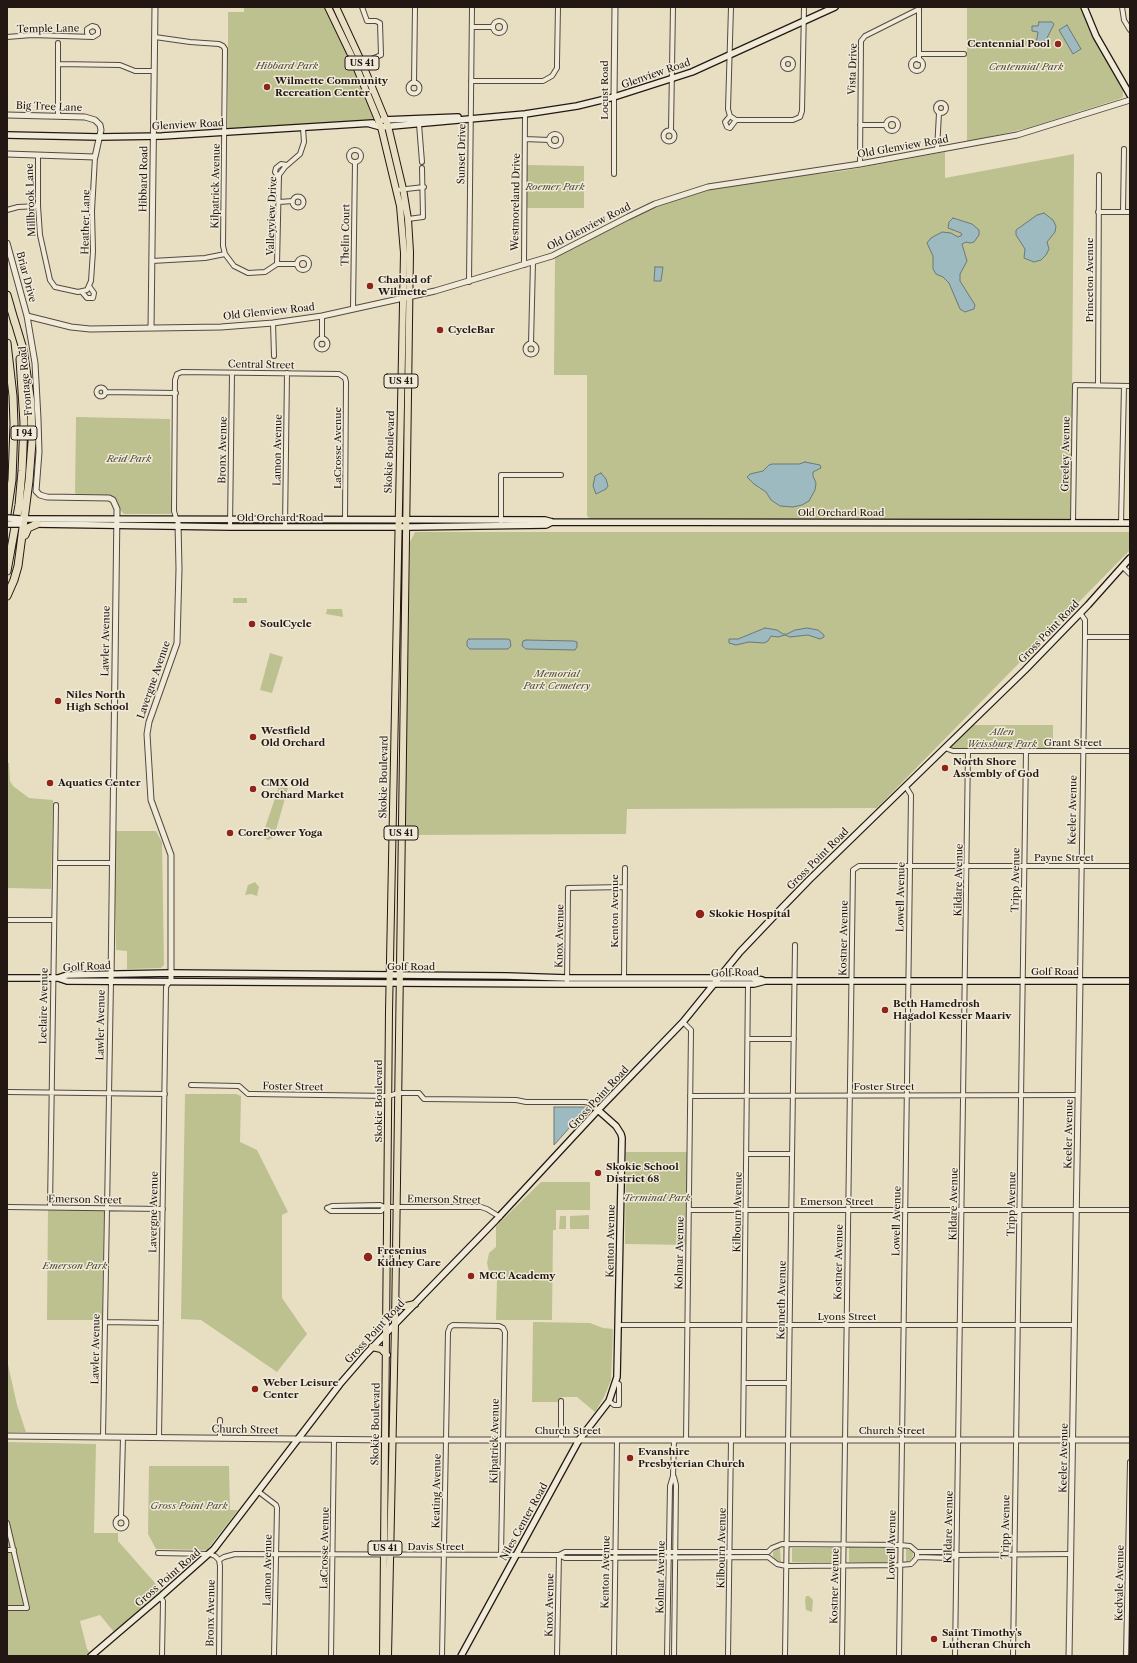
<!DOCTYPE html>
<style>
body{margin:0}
#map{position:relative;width:1137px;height:1663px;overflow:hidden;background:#e8dfc3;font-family:"Libre Caslon Text",serif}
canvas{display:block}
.frame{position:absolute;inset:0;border:8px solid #231713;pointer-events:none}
</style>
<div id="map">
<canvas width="1137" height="1663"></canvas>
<div class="frame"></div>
</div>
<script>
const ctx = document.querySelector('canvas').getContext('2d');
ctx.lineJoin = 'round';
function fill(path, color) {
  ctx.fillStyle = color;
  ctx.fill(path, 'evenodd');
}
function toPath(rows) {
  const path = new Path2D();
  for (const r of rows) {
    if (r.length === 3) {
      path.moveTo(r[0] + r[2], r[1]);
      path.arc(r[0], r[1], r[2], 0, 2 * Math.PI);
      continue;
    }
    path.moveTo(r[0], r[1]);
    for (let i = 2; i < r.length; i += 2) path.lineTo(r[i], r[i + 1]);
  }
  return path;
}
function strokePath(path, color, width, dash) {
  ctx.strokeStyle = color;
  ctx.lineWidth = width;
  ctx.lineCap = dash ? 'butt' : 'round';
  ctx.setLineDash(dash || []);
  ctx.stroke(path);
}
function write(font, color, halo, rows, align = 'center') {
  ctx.font = font + ' "Libre Caslon Text",serif';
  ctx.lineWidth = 3;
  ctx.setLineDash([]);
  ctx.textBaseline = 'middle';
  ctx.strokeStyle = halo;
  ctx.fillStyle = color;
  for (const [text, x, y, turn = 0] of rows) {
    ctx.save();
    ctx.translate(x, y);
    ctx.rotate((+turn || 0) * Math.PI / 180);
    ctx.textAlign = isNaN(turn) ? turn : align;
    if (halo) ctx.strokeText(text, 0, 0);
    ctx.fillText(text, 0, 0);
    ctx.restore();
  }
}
const green = toPath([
 [244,7,325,7,358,75,374,116,373,118,371,120,228,129,228,12,244,12],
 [967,7,1082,7,1088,24,1123,90,1123,97,1119,99,1028,128,967,142],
 [945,152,945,178,1074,154,1071,519,590,519,587,516,587,375,554,375,555,257,649,210,691,194,736,184,843,171],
 [527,165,584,166,584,208,526,208],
 [76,417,170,419,171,514,124,514,121,511,117,500,114,497,106,495,79,495,75,493],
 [415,532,1130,532,1130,550,877,808,627,809,626,834,405,835,410,542],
 [233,598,247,598,247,603,233,603],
 [327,609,342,609,343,617,326,614],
 [270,653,283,657,272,693,260,690],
 [972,725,1053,725,1053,749,952,749,952,745],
 [7,763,9,763,10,781,13,786,29,798,53,800,51,889,7,888],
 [279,786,288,788,274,837,268,840,265,838,263,834],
 [114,831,156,831,162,842,164,965,161,968,127,969,127,951,116,950],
 [255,882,259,887,257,896,251,894,245,895,248,885],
 [185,1094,236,1094,241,1096,240,1142,257,1150,288,1212,282,1215,282,1298,307,1334,277,1372,201,1320,181,1319],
 [626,1152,689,1152,687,1245,625,1244],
 [541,1182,590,1182,590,1210,556,1210,556,1230,553,1230,552,1320,496,1320,497,1279,489,1272,487,1263,489,1253,496,1247,496,1226],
 [48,1209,104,1210,102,1320,47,1320],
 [589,1215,589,1229,570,1229,570,1216],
 [560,1216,566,1216,566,1229,559,1229],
 [533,1322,590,1323,603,1328,613,1329,611,1380,604,1397,595,1412,577,1397,562,1397,559,1399,558,1402,532,1402],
 [7,1360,17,1405,26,1432,7,1432],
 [7,1442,96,1444,94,1533,118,1533,118,1541,162,1591,114,1632,100,1615,80,1621,87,1649,89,1652,86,1656,7,1656],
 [149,1466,229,1466,230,1510,238,1510,207,1550,156,1549,148,1534],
 [777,1548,780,1548,781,1562,775,1560,773,1556,773,1552],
 [792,1548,837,1548,837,1562,792,1562],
 [849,1548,895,1548,895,1562,849,1562],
 [906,1548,913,1552,913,1555,911,1560,906,1562],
 [806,1596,809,1596,813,1600,812,1612,806,1610,805,1601]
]);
const water = toPath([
 [1039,22,1052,22,1054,24,1046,40,1036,44,1038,32,1032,31,1032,26,1038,26,1039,22],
 [1067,25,1081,49,1073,54,1059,30,1067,25],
 [1044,213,1053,220,1056,226,1055,232,1047,242,1049,249,1046,255,1041,260,1034,262,1024,258,1025,249,1016,235,1016,230,1037,215,1044,213],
 [953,218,972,224,979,230,979,235,974,242,970,243,966,242,962,244,967,261,960,274,960,281,975,305,974,309,965,312,960,309,949,283,943,277,936,274,933,269,933,256,927,243,931,238,942,232,951,233,958,237,962,235,961,233,948,228,949,222,953,218],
 [655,267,663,267,661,281,654,281,655,267],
 [805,462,820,465,821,468,813,472,813,476,816,483,815,490,809,501,802,505,793,507,780,506,771,500,766,492,754,484,747,477,750,474,763,471,769,465,772,464,799,464,805,462],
 [601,473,606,479,608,486,606,489,596,494,593,486,595,476,601,473],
 [765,628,777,630,783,634,787,634,795,630,807,628,818,630,824,635,824,637,820,639,808,635,790,637,785,635,778,637,771,636,768,641,764,643,749,642,736,645,729,643,729,639,738,639,765,628],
 [469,639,508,639,510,640,511,646,508,649,470,649,467,646,467,641,469,639],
 [526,640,574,641,577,642,577,647,575,650,526,649,522,646,523,641,526,640],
 [554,1107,588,1107,554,1145,554,1107]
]);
const minor = toPath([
 [731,7,728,109,730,116,736,120,793,120,800,117,802,111,804,7],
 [1122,7,1124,20,1130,30],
 [499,27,6],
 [472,27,493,27],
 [7,37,32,35,93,37,98,34,98,30,96,27,92,26,87,29,87,33,89,36],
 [155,37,190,42,219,44,223,46,225,49,223,246,225,254,234,266,248,273,265,272,277,264,297,264],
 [919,54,964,54],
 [788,64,5],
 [917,65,6],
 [919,60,919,7],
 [58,64,120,65,135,71,154,71],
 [360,64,381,55,380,23,376,21,367,21,362,7],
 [471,81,543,81,552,76,557,68,557,62,558,7],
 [414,88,5.5],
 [414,83,415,7],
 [941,108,5],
 [58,116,58,43],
 [730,116,725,122,727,127,730,128,736,120],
 [892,125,6],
 [419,124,422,162],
 [860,125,886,125],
 [671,130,673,7],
 [669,136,5.5],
 [555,140,6],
 [525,139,549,140],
 [937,150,939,113],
 [355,156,6],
 [38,155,38,206,40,235,50,280,55,287,78,292,87,290,91,281,93,251,92,211,95,157],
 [860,164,861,41,865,36,919,9],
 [614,174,614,97],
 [279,178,275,172,276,168,281,164,287,165],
 [397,190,424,187],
 [298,202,5.5],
 [279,202,293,201],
 [7,210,18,207,38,206],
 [1098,212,1130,212],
 [1123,212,1124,149],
 [408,219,423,217,422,168],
 [303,264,6],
 [152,261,205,258,225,254],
 [277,264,279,175,285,167,300,154,304,142,303,128],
 [524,265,525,114],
 [469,282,472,7],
 [82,292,87,298,93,298,94,293,89,286],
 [353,308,355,162],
 [322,316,322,339],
 [273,323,274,356],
 [322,344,5.5],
 [531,343,533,262],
 [531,349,5.5],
 [1098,385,1099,175],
 [101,392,4.5],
 [105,392,176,393],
 [176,518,174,511,175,380,177,374,182,372,339,374,345,378,346,382,345,519],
 [501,521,501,475,561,475],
 [1073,522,1075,385,1130,386],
 [1121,523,1124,386],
 [230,527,232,373],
 [285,527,287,373],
 [1123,567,1130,574],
 [1085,637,1130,637],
 [945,748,953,751,1130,751],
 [55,863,112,863],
 [7,920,54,920],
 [624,978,625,868],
 [1080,981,1085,637,1085,620,1080,613],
 [567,984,568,888,625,887],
 [683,1022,691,1030,686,1440],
 [748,1039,794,1039],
 [191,1085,239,1086,248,1094,252,1094,389,1096,398,1093,419,1093,424,1099,516,1100,526,1102,585,1102,589,1103,598,1110],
 [7,1092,165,1094],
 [690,1096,1078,1095],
 [747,1154,792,1154],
 [7,1207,163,1209],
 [50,1207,56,805],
 [327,1208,332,1206,380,1205,385,1207,481,1207,487,1209,500,1217],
 [327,1208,331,1211,381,1211,385,1207],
 [689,1210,1130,1210],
 [105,1322,161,1323],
 [619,1325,1075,1325],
 [744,1383,789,1383],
 [609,1401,614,1405,619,1405,619,1384,615,1382],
 [103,1437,111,981],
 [159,1438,166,987,170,981],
 [220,1438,220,1420],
 [561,1440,561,1401],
 [743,1440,748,984],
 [259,1492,276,1505,277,1508,274,1656],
 [121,1517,123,1437],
 [121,1523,5.5],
 [7,1523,27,1608,7,1608],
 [7,1550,14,1550],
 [158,1553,210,1554,215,1556,219,1560,220,1566,219,1656],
 [559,1555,565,1552,768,1552,772,1548,782,1544,900,1545,910,1546,917,1552,951,1552,957,1555],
 [917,1557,951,1558,957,1555,1071,1554],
 [219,1560,224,1557,235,1554,559,1555,565,1558,768,1557,777,1564,786,1566,900,1565,911,1564,914,1561,917,1557,917,1552],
 [160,1597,163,1601,162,1656],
 [331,1656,334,1440],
 [442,1656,448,1332,450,1327,453,1325,499,1326,503,1328,505,1332,501,1555],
 [557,1656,559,1555],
 [614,1656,617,1440],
 [667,1656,670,1486,673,1476,674,1440],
 [674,1656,676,1485,674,1477],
 [728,1656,731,1440],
 [785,1656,795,945],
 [842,1656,853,870,859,866,1130,866],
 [899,1656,911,795,906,787],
 [955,1656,968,751],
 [1013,1656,1026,751],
 [1126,1656,1130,1462]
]);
const tertiary = toPath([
 [614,97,615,7],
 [7,115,85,117,95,120,100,125,101,130,95,157,7,154],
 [7,243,27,316,35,363,38,419,39,452,36,491,40,495,47,497,109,498,113,500,117,509,111,981],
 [27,316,71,327,90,329,221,327,273,323,322,316,435,291,552,256,628,217,655,204,708,187,860,164,1017,135,1130,100],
 [151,328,155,7],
 [171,980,171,855,151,800,147,734,149,722,177,643,179,569,178,523],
 [7,1436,392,1440,1130,1440],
 [1069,1656,1080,981]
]);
const secondary = toPath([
 [1084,7,1096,36,1130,95],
 [383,120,458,117],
 [370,124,381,127,525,114,577,106,614,97,692,72,835,7],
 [7,135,99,137,162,136,373,123],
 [21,519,545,520,552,522,1130,523],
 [35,524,230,527,411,527,546,525,552,522],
 [7,978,58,978,67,981,561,984,754,984,765,981,1130,981],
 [58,978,67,975,171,973,507,976,567,978,752,978,762,980],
 [91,1656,160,1597,214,1549,340,1384,366,1354,496,1220,598,1110,683,1022,740,952,778,912,809,880,1025,670,1088,605,1130,558],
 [461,1656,579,1440,609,1401,617,1377,622,1138,621,1134,616,1126,598,1110]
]);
const primary = toPath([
 [328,7,353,59,381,127,400,206,404,253,389,1011,383,1656],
 [336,7,362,63,388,126,403,189,408,219,410,252,395,1323,388,1656],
 [396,1299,398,1302,402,1306,406,1306,415,1304],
 [372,1347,381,1349,387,1355]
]);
const motorway = toPath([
 [7,295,15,323],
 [7,343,13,396,14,424,12,480,7,514],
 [25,535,28,528,37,524],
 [7,571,19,505,22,471,24,423,20,359],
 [7,596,14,580,18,566,29,481,32,442,31,403,23,349,14,319]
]);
const secondaryBridge = toPath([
 [7,518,20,519],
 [7,524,19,524]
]);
const markers = [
 [1058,44,4,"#8f2418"],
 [267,87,4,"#8f2418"],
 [370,286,4,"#8f2418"],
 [440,330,4,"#8f2418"],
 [252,624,4,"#8f2418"],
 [58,701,4,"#8f2418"],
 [253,737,4,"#8f2418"],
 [945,768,4,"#8f2418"],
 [50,783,4,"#8f2418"],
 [253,789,4,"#8f2418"],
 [230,833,4,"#8f2418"],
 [700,914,5,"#8f2418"],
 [885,1010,4,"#8f2418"],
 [598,1173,4,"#8f2418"],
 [368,1257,5,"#8f2418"],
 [471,1276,4,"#8f2418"],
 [255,1389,4,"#8f2418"],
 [630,1458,4,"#8f2418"],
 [934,1639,4,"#8f2418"]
];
const shields = [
 [362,63,34],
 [401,381,34],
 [24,433,26],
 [401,833,34],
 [385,1548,34]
];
const shieldNames = [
 ["US 41",362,63],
 ["US 41",401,381],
 ["I 94",24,433],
 ["US 41",401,833],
 ["US 41",385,1548]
];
const streetNames = [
 ["Temple Lane",48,29,-1],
 ["Vista Drive",853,69,-88],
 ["Glenview Road",656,74,-19],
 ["Locust Road",605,90,-90],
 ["Big Tree Lane",49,107,2],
 ["Glenview Road",188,125,-3],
 ["Old Glenview Road",903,147,-10],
 ["Sunset Drive",462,154,-89],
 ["Hibbard Road",144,179,-89],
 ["Kilpatrick Avenue",216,186,-89],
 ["Millbrook Lane",31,200,-92],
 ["Westmoreland Drive",516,202,-89],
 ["Valleyview Drive",272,216,-88],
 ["Heather Lane",86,222,-89],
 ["Old Glenview Road",589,227,-27],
 ["Thelin Court",346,235,-89],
 ["Briar Drive",26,277,75],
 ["Princeton Avenue",1090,280,-90],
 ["Old Glenview Road",269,312,-6],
 ["Central Street",261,365,1],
 ["Frontage Road",26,381,-95],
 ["LaCrosse Avenue",338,448,-90],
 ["Bronx Avenue",223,450,-89],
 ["Lamon Avenue",278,450,-89],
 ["Skokie Boulevard",390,452,-88],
 ["Greeley Avenue",1066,454,-89],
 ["Old Orchard Road",841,513],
 ["Old Orchard Road",280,518],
 ["Gross Point Road",1049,632,-46],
 ["Lawler Avenue",106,641,-89],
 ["Lavergne Avenue",154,680,-71],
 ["Grant Street",1073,743],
 ["Skokie Boulevard",384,777,-89],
 ["Keeler Avenue",1073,810,-89],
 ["Payne Street",1064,858],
 ["Gross Point Road",818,859,-45],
 ["Kildare Avenue",959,880,-89],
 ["Tripp Avenue",1016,880,-89],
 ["Lowell Avenue",901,897,-89],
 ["Kenton Avenue",615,911,-90],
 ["Knox Avenue",560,936,-89],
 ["Kostner Avenue",844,938,-89],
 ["Golf Road",87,967,-3],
 ["Golf Road",411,967],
 ["Golf Road",1055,972],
 ["Golf Road",735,973,-2],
 ["Leclaire Avenue",44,1006,-89],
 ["Lawler Avenue",101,1025,-89],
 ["Foster Street",293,1087,1],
 ["Foster Street",884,1087],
 ["Gross Point Road",599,1098,-47],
 ["Skokie Boulevard",379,1101,-90],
 ["Keeler Avenue",1069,1134,-89],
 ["Emerson Street",85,1200,1],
 ["Emerson Street",444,1200,1],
 ["Emerson Street",837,1202],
 ["Kildare Avenue",954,1204,-89],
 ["Tripp Avenue",1012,1204,-89],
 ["Lavergne Avenue",154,1212,-89],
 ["Kilbourn Avenue",738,1212,-89],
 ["Lowell Avenue",897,1221,-89],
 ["Kenton Avenue",611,1241,-89],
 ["Kolmar Avenue",680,1253,-89],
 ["Kostner Avenue",839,1262,-89],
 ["Kenneth Avenue",782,1300,-89],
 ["Lyons Street",847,1317],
 ["Gross Point Road",375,1332,-47],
 ["Lawler Avenue",96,1349,-89],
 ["Skokie Boulevard",376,1424,-89],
 ["Church Street",245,1430,1],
 ["Church Street",568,1431],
 ["Church Street",892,1431],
 ["Kilpatrick Avenue",495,1441,-89],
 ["Keeler Avenue",1064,1458,-89],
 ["Keating Avenue",437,1491,-89],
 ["Niles Center Road",524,1522,-61],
 ["Kildare Avenue",949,1527,-89],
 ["Tripp Avenue",1006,1527,-89],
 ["Lowell Avenue",892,1545,-89],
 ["Davis Street",436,1547],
 ["LaCrosse Avenue",325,1548,-89],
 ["Kilbourn Avenue",722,1548,-89],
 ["Lamon Avenue",268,1570,-89],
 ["Kenton Avenue",606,1572,-89],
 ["Kolmar Avenue",661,1577,-89],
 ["Gross Point Road",168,1578,-41],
 ["Kedvale Avenue",1120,1583,-89],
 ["Kostner Avenue",835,1586,-89],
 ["Knox Avenue",550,1605,-89],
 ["Bronx Avenue",211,1613,-89]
];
const poiNames = [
 ["Centennial Pool",1050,44,"right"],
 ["Wilmette Community",275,81],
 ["Recreation Center",275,93],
 ["Chabad of",378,280],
 ["Wilmette",378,292],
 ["CycleBar",448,330],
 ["SoulCycle",260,624],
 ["Niles North",66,695],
 ["High School",66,707],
 ["Westfield",261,731],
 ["Old Orchard",261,743],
 ["North Shore",953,762],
 ["Assembly of God",953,774],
 ["Aquatics Center",58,783],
 ["CMX Old",261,783],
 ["Orchard Market",261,795],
 ["CorePower Yoga",238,833],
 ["Skokie Hospital",709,914],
 ["Beth Hamedrosh",893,1004],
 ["Hagadol Kesser Maariv",893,1016],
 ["Skokie School",606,1167],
 ["District 68",606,1179],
 ["Fresenius",377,1251],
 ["Kidney Care",377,1263],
 ["MCC Academy",479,1276],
 ["Weber Leisure",263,1383],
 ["Center",263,1395],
 ["Evanshire",638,1452],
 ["Presbyterian Church",638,1464],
 ["Saint Timothy's",942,1633],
 ["Lutheran Church",942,1645]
];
const parkNames = [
 ["Hibbard Park",287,66],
 ["Centennial Park",1026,67],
 ["Roemer Park",555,187],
 ["Reid Park",129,459],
 ["Memorial",557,674],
 ["Park Cemetery",557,686],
 ["Allen",1002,732],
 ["Weissburg Park",1002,744],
 ["Terminal Park",657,1198],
 ["Emerson Park",75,1266],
 ["Gross Point Park",189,1506]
];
fill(green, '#bdc08f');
fill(water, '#9cbabf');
strokePath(water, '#6c797a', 1);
strokePath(minor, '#54493f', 6);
strokePath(tertiary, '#54493f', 7);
strokePath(secondary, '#231713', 8);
strokePath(primary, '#231713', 8);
strokePath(motorway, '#231713', 9);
strokePath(minor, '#f0ead8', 4);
strokePath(tertiary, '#f0ead8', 5);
strokePath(secondary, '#f0ead8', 5.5);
strokePath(primary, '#e8dfc3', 6);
strokePath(motorway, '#e8dfc3', 7);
strokePath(secondaryBridge, '#231713', 8, []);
strokePath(secondaryBridge, '#f0ead8', 5.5);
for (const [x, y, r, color] of markers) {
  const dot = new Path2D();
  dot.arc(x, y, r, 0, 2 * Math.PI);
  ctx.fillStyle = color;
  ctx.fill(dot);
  strokePath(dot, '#f0ead8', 1.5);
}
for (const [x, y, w] of shields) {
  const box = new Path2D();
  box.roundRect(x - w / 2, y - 7, w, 14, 3);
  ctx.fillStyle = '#f0ead8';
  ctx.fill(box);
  strokePath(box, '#231713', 1);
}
write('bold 9px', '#231713', null, shieldNames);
write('10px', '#231713', '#f0ead8', streetNames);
write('bold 10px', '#231713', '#f0ead8', poiNames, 'left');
write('italic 10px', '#514a38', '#f0ead8', parkNames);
</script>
